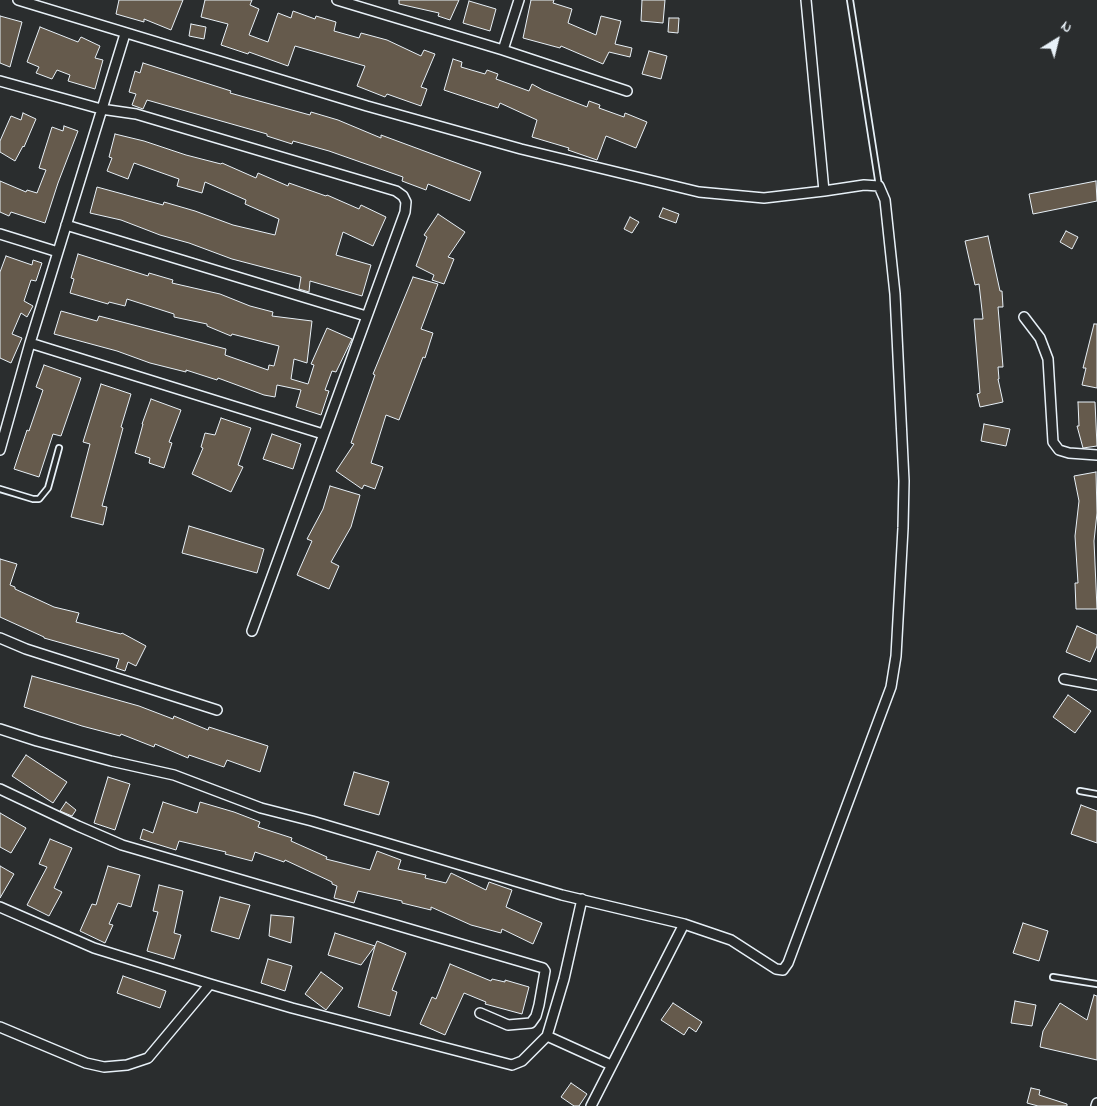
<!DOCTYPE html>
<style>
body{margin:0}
#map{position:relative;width:1097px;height:1106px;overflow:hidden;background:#2a2d2e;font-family:"Indie Flower",sans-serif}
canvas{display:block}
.north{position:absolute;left:1032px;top:15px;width:50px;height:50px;-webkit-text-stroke:4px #2a2d2e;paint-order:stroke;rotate:36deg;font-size:14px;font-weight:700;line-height:20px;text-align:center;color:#e8f1f8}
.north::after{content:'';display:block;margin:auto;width:18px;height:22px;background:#e8f1f8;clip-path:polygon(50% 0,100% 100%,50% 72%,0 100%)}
</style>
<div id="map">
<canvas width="1097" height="1106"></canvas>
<div class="north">N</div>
</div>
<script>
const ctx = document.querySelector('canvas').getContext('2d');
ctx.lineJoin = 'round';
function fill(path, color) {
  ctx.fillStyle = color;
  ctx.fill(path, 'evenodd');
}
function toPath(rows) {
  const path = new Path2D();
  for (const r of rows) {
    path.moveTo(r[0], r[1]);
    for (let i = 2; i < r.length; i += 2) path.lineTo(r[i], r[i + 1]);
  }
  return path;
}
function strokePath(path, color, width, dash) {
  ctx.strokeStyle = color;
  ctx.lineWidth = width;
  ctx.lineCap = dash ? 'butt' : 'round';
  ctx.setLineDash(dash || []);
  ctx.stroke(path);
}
const building = toPath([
 [119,0,183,0,171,30,144,19,144,22,116,14,119,0],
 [205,0,252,0,250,5,259,9,249,35,268,42,278,13,291,18,293,11,315,19,316,16,336,22,334,31,359,38,361,33,387,40,421,56,424,50,435,54,421,87,427,89,421,106,387,94,385,97,357,86,365,66,295,46,288,66,249,52,248,54,221,45,228,24,201,17,205,0],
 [399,0,459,0,450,20,438,16,439,13,399,4,399,0],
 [531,0,554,0,553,3,572,9,568,23,596,35,601,16,621,21,615,44,632,48,630,57,609,52,603,64,561,46,560,48,523,38,531,0],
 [642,0,665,0,663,23,641,21,642,0],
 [469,1,496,9,490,31,463,23,469,1],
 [0,16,22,22,10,67,0,63,0,16],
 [669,18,679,18,678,33,668,32,669,18],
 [191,24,206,27,204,39,189,36,191,24],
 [40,27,78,42,81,37,100,46,95,58,103,60,95,89,68,81,70,75,57,70,52,79,36,73,39,67,27,62,40,27],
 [649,51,667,56,661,79,642,74,649,51],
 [453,59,462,62,461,67,485,74,487,70,498,74,496,79,529,91,532,84,543,90,587,107,589,101,600,105,599,108,624,117,625,113,647,122,636,148,606,136,597,160,568,150,569,148,532,137,537,120,500,103,498,108,444,90,453,59],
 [143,63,231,91,230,93,310,115,311,112,338,120,381,138,381,135,481,172,470,201,428,184,426,190,402,181,403,177,329,151,293,141,292,144,267,136,267,134,147,100,143,109,132,105,136,94,129,92,135,71,140,73,143,63],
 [23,113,36,119,24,147,23,146,15,161,0,152,0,141,11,116,21,120,23,113],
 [64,126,78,131,58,183,45,223,11,212,9,216,0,212,0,181,26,192,27,190,37,193,46,170,39,168,52,127,63,131,64,126],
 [115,134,144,141,186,155,221,164,222,163,256,178,258,173,288,186,289,183,326,196,327,195,359,209,361,205,386,217,373,246,343,232,336,255,371,265,362,296,310,281,309,292,299,289,301,277,232,259,189,243,160,235,121,220,90,213,97,187,163,205,164,202,195,211,233,225,275,235,279,219,245,204,246,200,205,182,202,193,177,186,179,179,134,163,128,179,107,171,112,158,109,157,115,134],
 [1096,181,1097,201,1033,214,1029,194,1096,181],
 [663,208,679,214,676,223,659,217,663,208],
 [438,214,465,232,448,257,454,259,444,284,432,280,434,275,416,266,427,237,424,235,438,214],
 [630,217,639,222,632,233,624,229,630,217],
 [1066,231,1078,237,1072,249,1060,242,1066,231],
 [988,236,1000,291,1002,291,1003,307,998,307,1003,367,998,367,999,379,998,379,1003,402,980,407,977,394,980,393,974,319,983,319,979,284,975,285,965,241,988,236],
 [78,254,148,276,149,273,173,280,172,283,220,294,250,306,273,312,272,316,312,321,307,363,294,359,291,379,308,384,314,365,311,364,327,328,352,339,336,372,332,371,325,390,329,391,321,415,296,407,301,390,277,385,275,397,264,395,218,378,217,380,186,370,186,372,150,363,117,351,54,334,61,311,97,321,99,316,226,349,225,355,268,370,269,365,274,366,279,346,232,334,231,336,207,326,207,324,174,317,174,314,127,299,125,306,109,302,108,304,70,293,74,279,71,278,78,254],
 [6,256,32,265,33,260,42,263,36,281,31,280,24,301,33,306,27,317,21,313,12,334,22,338,11,363,0,358,0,272,6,256],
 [413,277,438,284,421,329,433,333,425,358,423,357,399,420,386,415,371,463,383,467,375,489,364,485,362,489,336,471,354,444,351,443,375,375,373,374,413,277],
 [1094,324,1097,324,1097,388,1082,385,1086,368,1083,368,1094,324],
 [44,365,81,378,61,436,53,434,39,477,14,469,27,430,29,431,43,390,36,387,44,365],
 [101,384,131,394,121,427,123,428,102,506,107,507,103,525,71,517,90,444,83,442,101,384],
 [151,399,181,410,169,442,172,443,164,468,149,463,150,458,135,453,143,424,142,424,151,399],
 [1078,402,1095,402,1097,446,1083,448,1077,426,1079,426,1078,402],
 [221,418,251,428,238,465,243,467,231,492,192,474,203,448,201,447,205,433,215,435,221,418],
 [984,424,1010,429,1006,446,981,441,984,424],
 [272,434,301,444,293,469,263,459,272,434],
 [1096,472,1097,513,1094,541,1097,609,1076,609,1075,583,1078,583,1075,536,1079,501,1074,476,1096,472],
 [330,486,360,495,351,527,331,562,339,566,329,589,297,575,312,541,307,539,323,509,330,486],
 [189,526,264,549,257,573,182,553,189,526],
 [0,559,17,564,10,585,15,587,15,589,54,607,79,613,76,622,121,634,122,633,146,646,136,666,128,662,125,671,116,668,119,659,44,638,44,637,0,617,0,559],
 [1077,626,1097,635,1097,646,1090,662,1066,652,1077,626],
 [32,676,139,706,173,719,174,716,208,730,209,727,268,746,260,772,227,760,224,767,189,755,188,758,155,744,154,747,121,734,120,736,82,726,24,707,32,676],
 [1068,695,1091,711,1075,733,1053,717,1068,695],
 [26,755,67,782,53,803,12,776,26,755],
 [354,772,389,782,379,815,344,805,354,772],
 [108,777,130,784,115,830,94,823,108,777],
 [66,802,76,810,72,816,60,811,66,802],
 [163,802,197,813,200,802,234,812,260,822,258,827,292,838,291,841,327,857,326,859,370,870,377,851,401,860,398,869,426,875,425,878,446,883,451,873,486,890,489,882,512,890,506,907,542,923,533,944,502,929,501,933,471,925,431,907,431,910,402,903,402,901,358,891,354,903,334,898,337,886,332,884,332,882,285,860,284,862,255,852,252,861,225,854,226,852,179,841,176,850,140,839,143,829,153,833,163,802],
 [1081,805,1097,811,1097,843,1071,834,1081,805],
 [0,813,26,828,11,853,0,847,0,813],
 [50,839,72,848,54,888,62,892,49,916,27,905,47,867,39,864,50,839],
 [0,866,14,874,0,898,0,866],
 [108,866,140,875,131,907,118,903,109,924,113,925,105,943,80,931,92,904,96,905,108,866],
 [159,885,183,891,174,933,181,935,174,959,147,951,158,912,153,911,159,885],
 [220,897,250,905,239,939,211,931,220,897],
 [271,915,294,917,291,943,269,936,271,915],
 [1023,923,1048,931,1039,961,1013,953,1023,923],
 [335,933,375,946,377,941,406,953,392,990,397,992,390,1016,358,1007,375,946,361,965,328,955,335,933],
 [268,959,292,966,285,991,261,983,268,959],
 [450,964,491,981,492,979,505,982,505,980,529,987,522,1014,485,1004,486,1002,464,993,445,1035,420,1024,432,997,436,999,450,964],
 [321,972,343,988,326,1010,305,994,321,972],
 [123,976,166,991,160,1008,117,993,123,976],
 [1094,995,1097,996,1097,1060,1040,1047,1043,1031,1060,1003,1087,1020,1094,995],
 [1015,1001,1036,1005,1032,1026,1011,1023,1015,1001],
 [673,1003,702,1022,696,1032,689,1027,684,1035,661,1020,673,1003],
 [571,1083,587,1094,579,1106,574,1106,561,1097,571,1083],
 [1031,1088,1040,1090,1039,1095,1067,1104,1067,1106,1038,1106,1027,1103,1031,1088]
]);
const service = toPath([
 [850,0,879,186],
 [0,489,33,499,39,499,48,488,59,448],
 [1080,791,1097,794],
 [1053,977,1097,984]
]);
const minor = toPath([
 [18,0,367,106,521,149,699,192,764,198,824,191],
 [337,0,503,50,627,91],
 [503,50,519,0],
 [0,81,101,109,136,114,396,191,403,196,406,202,405,212,252,631],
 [66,225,366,316],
 [0,234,58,252],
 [1024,317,1040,338,1048,359,1053,442,1059,450,1069,453,1097,455],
 [30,343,323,434],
 [0,450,30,343,125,34],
 [0,638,26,649,217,710],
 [1064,679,1097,685],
 [0,729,37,741,111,761,174,775,261,808,312,821,562,895,684,924,731,940,776,969,783,970,788,963,891,687,896,656,903,528,904,481,895,294,885,200,879,186,864,185,824,191,806,0],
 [0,789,78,826,122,845,543,968,545,971,539,1005,536,1016,531,1023,508,1025,480,1013],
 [0,907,94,948,210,984,292,1008,512,1065,522,1061,547,1036,564,979,582,899],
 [0,1027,86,1063,104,1067,127,1065,148,1058,210,984],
 [547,1036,611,1065],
 [591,1106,684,924],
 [1096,1106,1097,1103]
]);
fill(building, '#655a4c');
strokePath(building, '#e8f1f8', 1);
strokePath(service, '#e8f1f8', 8);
strokePath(minor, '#e8f1f8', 12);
strokePath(service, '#2a2d2e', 4.5);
strokePath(minor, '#2a2d2e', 9);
</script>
